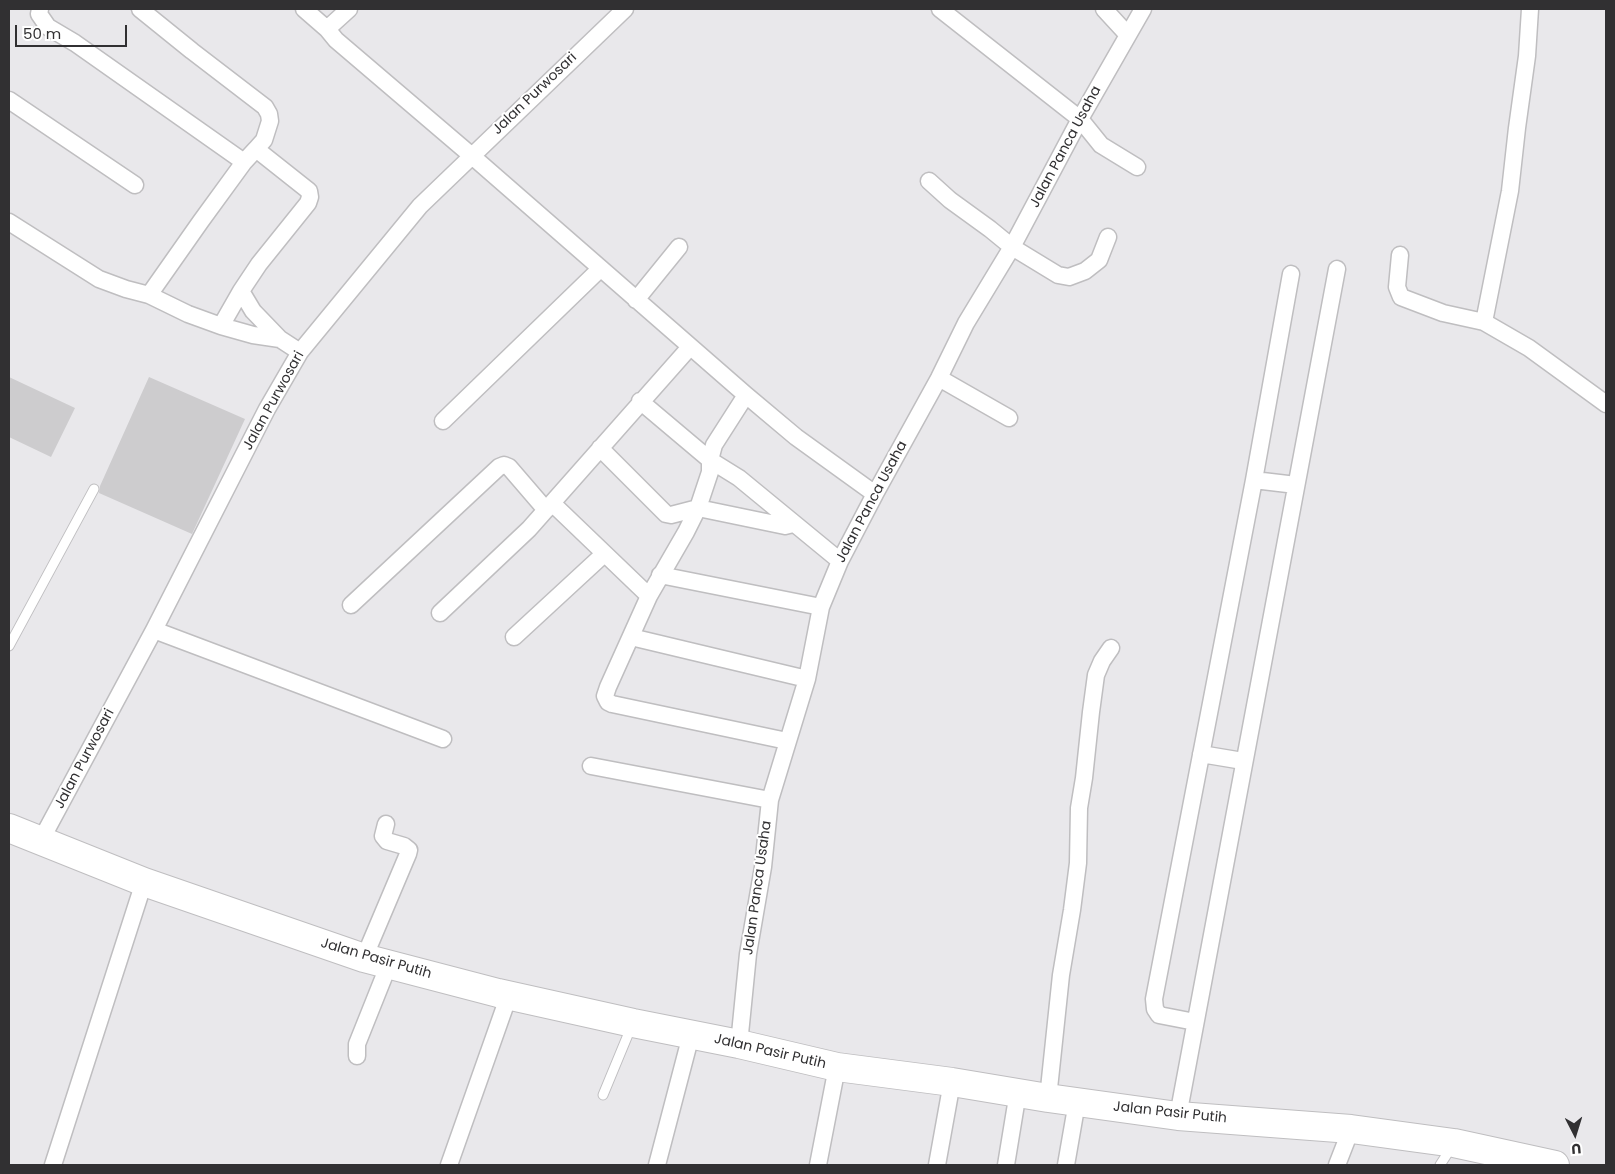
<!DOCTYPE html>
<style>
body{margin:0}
#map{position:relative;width:1615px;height:1174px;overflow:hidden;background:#e9e8eb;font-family:Poppins,sans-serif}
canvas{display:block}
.frame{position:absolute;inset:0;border:10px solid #313032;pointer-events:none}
.north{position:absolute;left:1550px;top:1109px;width:50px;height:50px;-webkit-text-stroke:4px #fff;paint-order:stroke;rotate:175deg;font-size:14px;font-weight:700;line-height:20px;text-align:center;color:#313032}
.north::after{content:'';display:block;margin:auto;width:18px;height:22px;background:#313032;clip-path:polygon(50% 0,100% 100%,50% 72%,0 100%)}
.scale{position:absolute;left:15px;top:25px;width:112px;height:22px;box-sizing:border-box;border:2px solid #313032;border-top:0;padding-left:6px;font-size:15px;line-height:18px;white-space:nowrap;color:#313032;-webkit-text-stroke:4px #fff;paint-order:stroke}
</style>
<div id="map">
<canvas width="1615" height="1174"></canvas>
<div class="frame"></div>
<div class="north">U</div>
<div class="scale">50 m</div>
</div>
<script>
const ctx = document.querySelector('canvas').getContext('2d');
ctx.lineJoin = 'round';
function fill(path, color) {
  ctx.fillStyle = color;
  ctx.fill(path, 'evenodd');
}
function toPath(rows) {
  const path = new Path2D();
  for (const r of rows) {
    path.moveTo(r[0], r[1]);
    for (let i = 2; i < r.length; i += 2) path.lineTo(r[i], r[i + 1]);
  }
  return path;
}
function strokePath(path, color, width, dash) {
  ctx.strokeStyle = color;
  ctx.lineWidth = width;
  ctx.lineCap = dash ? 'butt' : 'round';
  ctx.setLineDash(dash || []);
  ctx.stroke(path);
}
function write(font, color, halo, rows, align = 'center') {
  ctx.font = font + ' Poppins,sans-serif';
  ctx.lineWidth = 4;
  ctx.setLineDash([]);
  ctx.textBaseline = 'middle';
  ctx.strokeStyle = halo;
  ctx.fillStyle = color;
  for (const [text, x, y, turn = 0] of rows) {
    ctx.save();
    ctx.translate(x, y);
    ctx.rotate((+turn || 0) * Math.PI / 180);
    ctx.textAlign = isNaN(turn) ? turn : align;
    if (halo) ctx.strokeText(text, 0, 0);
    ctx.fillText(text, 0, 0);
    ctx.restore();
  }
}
const building = toPath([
 [9,377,75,408,51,457,9,437],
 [149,377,245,419,192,534,99,493,100,486]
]);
const lane = toPath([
 [9,646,94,489],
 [603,1095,632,1025],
 [1440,1165,1451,1148]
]);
const street = toPath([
 [40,9,39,14,48,27,75,43,244,162],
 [140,9,192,51,265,107,269,114,270,121,264,140,256,149],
 [304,9,327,29,336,40,472,156,746,395,796,437,875,494],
 [940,9,1080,119,1101,145,1137,167],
 [1104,9,1127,34],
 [1530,9,1527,56,1517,128,1510,191,1484,322,1529,348,1606,404],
 [327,29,349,9],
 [9,100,135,185],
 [929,181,950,200,990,229,1012,247,1058,275,1069,277,1085,271,1099,260,1108,237],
 [9,222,99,279,126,289,149,295],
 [1400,255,1397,287,1401,297,1443,313,1484,322],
 [636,300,679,247],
 [221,326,241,291],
 [280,339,253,335,221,326,188,314,149,295,201,221,244,162,256,149,309,191,310,197,308,203,259,264,241,291,253,311,280,339,300,352],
 [939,378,1009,418],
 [746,395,714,445,710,460,710,472,698,508,686,532,649,596,608,687,605,696,608,702,612,704,787,741],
 [640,401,710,460,739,478,840,561],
 [443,421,600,269],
 [600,448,666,514,671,515,698,508,785,526,793,524],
 [1254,480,1296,485],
 [552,503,649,596],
 [660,575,821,607],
 [351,605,499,467,504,465,509,467,546,510],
 [440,613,529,529,690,347],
 [154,630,443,739],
 [514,637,604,554],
 [631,637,807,679],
 [1201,754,1243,761],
 [591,766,770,800],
 [40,842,154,630,267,409,300,352,420,206,625,9],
 [364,958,408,854,409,850,404,846,387,841,383,836,386,824],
 [1195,1022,1159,1015,1155,1009,1154,999,1254,480,1291,274],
 [739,1044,748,954,763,867,770,800,807,679,821,607,840,561,875,494,939,378,966,323,1012,247,1080,119,1143,9],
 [357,1056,357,1044,389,964],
 [1048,1098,1061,975,1072,910,1078,863,1079,808,1084,778,1091,712,1096,675,1102,661,1111,648],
 [1178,1116,1337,269],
 [53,1165,144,882],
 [449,1165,509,995],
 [657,1165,691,1035],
 [818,1165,837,1067],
 [937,1165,952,1082],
 [1006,1165,1018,1092],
 [1066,1165,1077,1102],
 [1337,1165,1351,1129]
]);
const highway = toPath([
 [9,828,144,882,364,958,498,993,633,1023,739,1044,837,1067,952,1082,1048,1098,1178,1116,1351,1129,1454,1143,1555,1165]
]);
const streetNames = [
 ["Jalan Purwosari",535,94,-44],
 ["Jalan Panca Usaha",1066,147,-62],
 ["Jalan Purwosari",274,401,-61],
 ["Jalan Panca Usaha",872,502,-62],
 ["Jalan Purwosari",85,759,-62],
 ["Jalan Panca Usaha",758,888,-82],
 ["Jalan Pasir Putih",376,959,16],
 ["Jalan Pasir Putih",770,1052,13],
 ["Jalan Pasir Putih",1170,1113,6]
];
fill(building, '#cdccce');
strokePath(lane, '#bfbec0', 11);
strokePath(street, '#bfbec0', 19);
strokePath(highway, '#bfbec0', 30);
strokePath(lane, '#fff', 9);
strokePath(street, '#fff', 16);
strokePath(highway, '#fff', 28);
write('14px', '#313032', '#fff', streetNames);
</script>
